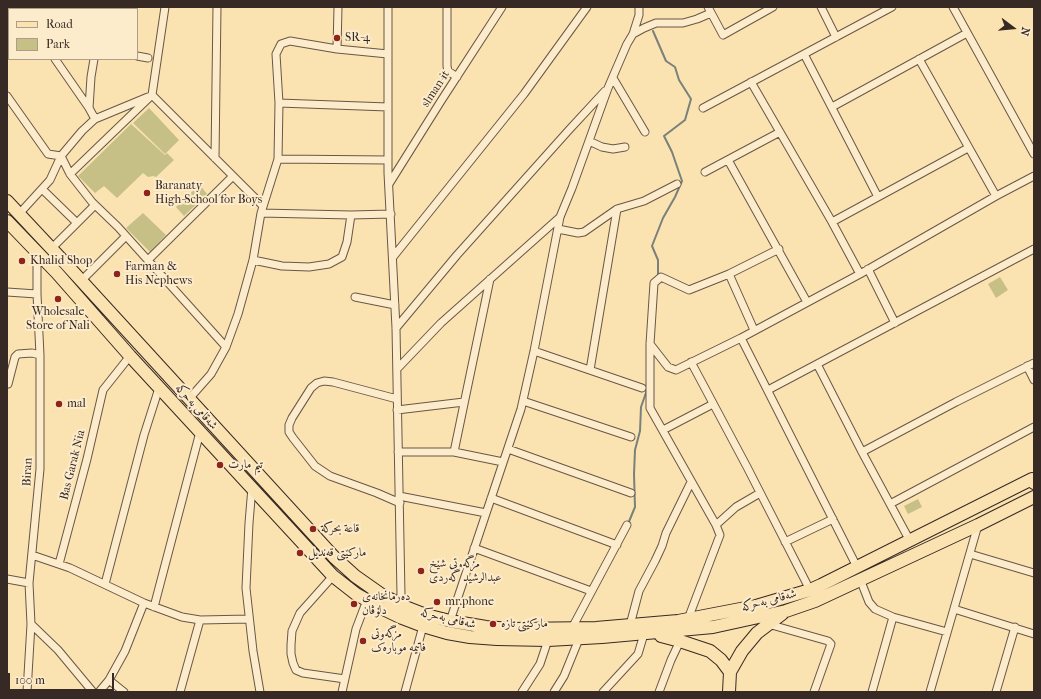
<!DOCTYPE html>
<meta charset="utf-8">
<style>
body{margin:0}
#map{position:relative;width:1041px;height:699px;overflow:hidden;background:#fbe2b1;font-family:"IM FELL French Canon",serif}
canvas{display:block}
.frame{position:absolute;inset:0;border:8px solid #372924;pointer-events:none}
.legend{position:absolute;left:8px;top:8px;width:130px;height:52px;box-sizing:border-box;background:#fceccc;border:1px solid #ad9e89;margin:0;padding:5px 7px;list-style:none;font-size:12px;color:#372924}
.legend li{display:flex;align-items:center;gap:8px;height:20px}
.legend b{width:20px;border:1px solid #ad9e89}
.north{position:absolute;left:993px;top:8px;width:40px;height:40px;-webkit-text-stroke:3px #fceccc;paint-order:stroke;rotate:106deg;font-size:11px;font-weight:700;line-height:16px;text-align:center;color:#372924}
.north::after{content:'';display:block;margin:auto;width:14px;height:18px;background:#372924;clip-path:polygon(50% 0,100% 100%,50% 72%,0 100%)}
.scale{position:absolute;left:8px;top:673px;width:106px;height:18px;box-sizing:border-box;border:2px solid #372924;border-top:0;padding-left:5px;font-size:12px;line-height:14px;white-space:nowrap;color:#372924;-webkit-text-stroke:3px #fceccc;paint-order:stroke}
</style>
<div id="map">
<canvas width="1041" height="699"></canvas>
<div class="frame"></div>
<ul class="legend">
<li><b style="height:5px;background:#fbe2b1"></b>Road</li>
<li><b style="height:11px;background:#c7c086"></b>Park</li>
</ul>
<div class="north">N</div>
<div class="scale">100 m</div>
</div>
<script>
const ctx = document.querySelector('canvas').getContext('2d');
ctx.lineJoin = 'round';
function fill(path, color) {
  ctx.fillStyle = color;
  ctx.fill(path, 'evenodd');
}
function toPath(rows) {
  const path = new Path2D();
  for (const r of rows) {
    path.moveTo(r[0], r[1]);
    for (let i = 2; i < r.length; i += 2) path.lineTo(r[i], r[i + 1]);
  }
  return path;
}
function strokePath(path, color, width, dash) {
  ctx.strokeStyle = color;
  ctx.lineWidth = width;
  ctx.lineCap = dash ? 'butt' : 'round';
  ctx.setLineDash(dash || []);
  ctx.stroke(path);
}
function write(font, color, halo, rows, align = 'center') {
  ctx.font = font + ' "IM FELL French Canon",Amiri,serif';
  ctx.lineWidth = 4;
  ctx.setLineDash([]);
  ctx.textBaseline = 'middle';
  ctx.strokeStyle = halo;
  ctx.fillStyle = color;
  for (const [text, x, y, turn = 0] of rows) {
    ctx.save();
    ctx.translate(x, y);
    ctx.rotate((+turn || 0) * Math.PI / 180);
    ctx.textAlign = isNaN(turn) ? turn : align;
    if (halo) ctx.strokeText(text, 0, 0);
    ctx.fillText(text, 0, 0);
    ctx.restore();
  }
}
const green = toPath([
 [149,108,179,140,165,154,133,123],
 [131,124,165,155,167,153,174,160,156,177,153,176,148,177,143,173,117,198,104,186,95,193,78,176],
 [199,184,207,194,184,216,176,207,197,187],
 [143,213,166,235,150,252,126,228],
 [1000,277,1008,290,996,298,988,284],
 [918,499,922,507,908,514,904,506]
]);
const stream = toPath([
 [653,31,666,61,675,67,679,80,691,99,685,120,664,136,672,152,682,181,675,197,663,218,652,246,658,260,658,276],
 [628,524,635,507,634,474,635,450,640,431,641,407,647,390]
]);
const street = toPath([
 [85,7,86,9],
 [388,7,388,173,396,328,401,595,400,604],
 [447,7,447,66,448,71,457,77],
 [708,7,723,35,773,7],
 [821,7,836,37],
 [953,7,1034,154],
 [24,9,24,7],
 [105,9,105,7],
 [633,34,644,28,656,23,683,23,697,19,711,13],
 [337,49,338,7],
 [804,54,878,197],
 [137,56,148,58],
 [55,59,89,108],
 [919,59,996,196],
 [613,78,645,132],
 [751,82,832,222,860,274],
 [152,95,263,206],
 [7,96,48,154,61,156,70,174,92,202,118,227,226,347],
 [279,103,388,107],
 [832,107,967,33],
 [703,108,892,7],
 [95,119,148,97],
 [589,141,602,147,613,149,625,147],
 [215,158,217,7],
 [278,159,388,160],
 [728,160,807,302],
 [705,172,780,132],
 [70,174,152,95,165,7],
 [389,184,441,101,502,7],
 [42,189,77,223],
 [261,213,351,215,391,214],
 [19,214,50,180,61,156,82,131,95,119,89,108,91,77,94,59],
 [832,222,968,148],
 [558,229,578,233,584,232,617,209,644,201,677,184],
 [51,249,95,205],
 [393,257,524,94,587,7],
 [148,260,233,176],
 [253,260,282,266,309,267,329,264,342,257,347,242,351,215],
 [868,269,895,323],
 [729,274,754,330],
 [81,281,126,236],
 [7,292,37,294],
 [355,297,395,305],
 [396,328,457,255,568,131,605,91],
 [741,338,857,567],
 [650,344,668,367,676,370,741,338,860,274,996,196,1034,176],
 [534,351,642,388],
 [691,362,747,467,810,590],
 [817,364,862,452,910,541],
 [1027,366,1034,380],
 [397,369,441,323,560,217],
 [590,370,617,209],
 [8,384,15,357,18,354,32,353,40,355],
 [768,390,1034,249],
 [189,399,211,374,226,347,238,314,253,260,261,213,278,159,279,103,276,54,281,44,290,41,337,49,388,54],
 [397,399,333,382,324,381,317,383,311,388,292,418,289,425,289,432,293,438,315,466,330,476,377,493,400,503],
 [523,401,631,437],
 [397,410,464,402],
 [663,430,713,404],
 [508,449,631,493],
 [398,452,454,452,503,462],
 [454,452,490,279],
 [862,452,956,402,1034,363],
 [252,487,249,523,246,588,253,651,260,692],
 [399,496,486,513],
 [491,498,617,545],
 [890,504,1034,427],
 [716,525,650,408,650,344,654,283,661,277,689,290,729,274,779,249],
 [785,542,833,519],
 [474,548,591,591],
 [970,554,1034,573],
 [32,555,70,568,144,603,182,617,200,620,249,619],
 [59,564,87,459,103,390,130,356],
 [333,576,300,613,292,631,291,645,291,654,293,663,296,670,303,673,345,679],
 [7,579,29,583],
 [860,579,869,602,875,609,893,617,947,632],
 [105,584,144,435,159,388],
 [154,607,200,432],
 [954,609,1034,634],
 [688,619,720,535,716,525,736,507,760,493],
 [450,621,521,409,534,351,560,217,572,188,608,88,627,44,633,34,639,15,639,7],
 [31,624,58,650,93,692],
 [768,624,828,641,831,644,814,692],
 [630,625,639,591,655,561,662,546,666,533,691,482],
 [572,628,627,525],
 [109,680,124,692],
 [27,692,31,624,29,583,40,469,40,355,37,294,37,253],
 [99,692,109,680,125,651,144,603],
 [180,692,200,620],
 [342,692,356,629,367,600],
 [405,692,423,626],
 [522,692,540,664,548,640],
 [554,692,564,676,579,639],
 [603,692,638,654,644,634],
 [659,692,671,660,680,641],
 [872,692,893,617],
 [930,692,978,525],
 [996,692,1015,627]
]);
const primary = toPath([
 [7,201,66,264,334,557,355,576,382,595,408,608,426,615,450,621,486,627,511,629,596,628,678,621,756,606,810,590,821,585,1032,479,1034,483],
 [7,221,57,273,130,356,333,576,356,594,379,607,402,618,423,626,447,633,470,637,497,639,548,640,602,637,713,627,786,611,815,601,978,525,1034,497],
 [661,636,680,641,710,651,721,660,730,672],
 [729,692,730,672,742,651,757,633,782,614]
]);
const markers = [
 [337,38,4,"#8f2418"],
 [147,193,4,"#8f2418"],
 [22,261,4,"#8f2418"],
 [117,274,4,"#8f2418"],
 [58,299,4,"#8f2418"],
 [59,404,4,"#8f2418"],
 [220,465,4,"#8f2418"],
 [313,529,4,"#8f2418"],
 [300,553,4,"#8f2418"],
 [421,571,4,"#8f2418"],
 [437,602,4,"#8f2418"],
 [354,604,4,"#8f2418"],
 [493,624,4,"#8f2418"],
 [363,641,4,"#8f2418"]
];
const poiNames = [
 ["SR-4",345,38],
 ["Baranaty",155,186],
 ["High-School for Boys",155,200],
 ["Khalid Shop",30,261],
 ["Farman &",125,267],
 ["His Nephews",125,281],
 ["Wholesale",58,312,"center"],
 ["Store of Nali",58,326,"center"],
 ["mal",67,404],
 ["تيم مارت",228,465],
 ["قاعة بحركة",321,529],
 ["مارکێتی قەندیل",308,553],
 ["مزگەوتی شێخ",429,564],
 ["عبدالرشید گەردی",429,578],
 ["دەرمانخانەی",362,597],
 ["دلۆڤان",362,611],
 ["mr.phone",445,602],
 ["مارکێتی تازە",501,624],
 ["مزگەوتی",371,634],
 ["فاتیمە موبارەک",371,648]
];
const streetNames = [
 ["slman-it",436,89,-57],
 ["شەقامی بەحرکە",196,407,48],
 ["Bas Garak Nia",73,465,-76],
 ["Biran",28,472,-87],
 ["شەقامی بەحرکە",769,601,-15],
 ["شەقامی بەحرکە",448,619,13]
];
fill(green, '#c7c086');
strokePath(stream, '#78817c', 2);
strokePath(street, '#685747', 9);
strokePath(primary, '#372924', 14);
strokePath(street, '#fceccc', 7);
strokePath(primary, '#fbe2b1', 12);
for (const [x, y, r, color] of markers) {
  const dot = new Path2D();
  dot.arc(x, y, r, 0, 2 * Math.PI);
  ctx.fillStyle = color;
  ctx.fill(dot);
  strokePath(dot, '#fceccc', 1.5);
}
write('12px', '#372924', '#fceccc', poiNames, 'left');
write('12px', '#372924', '#fceccc', streetNames);
</script>
